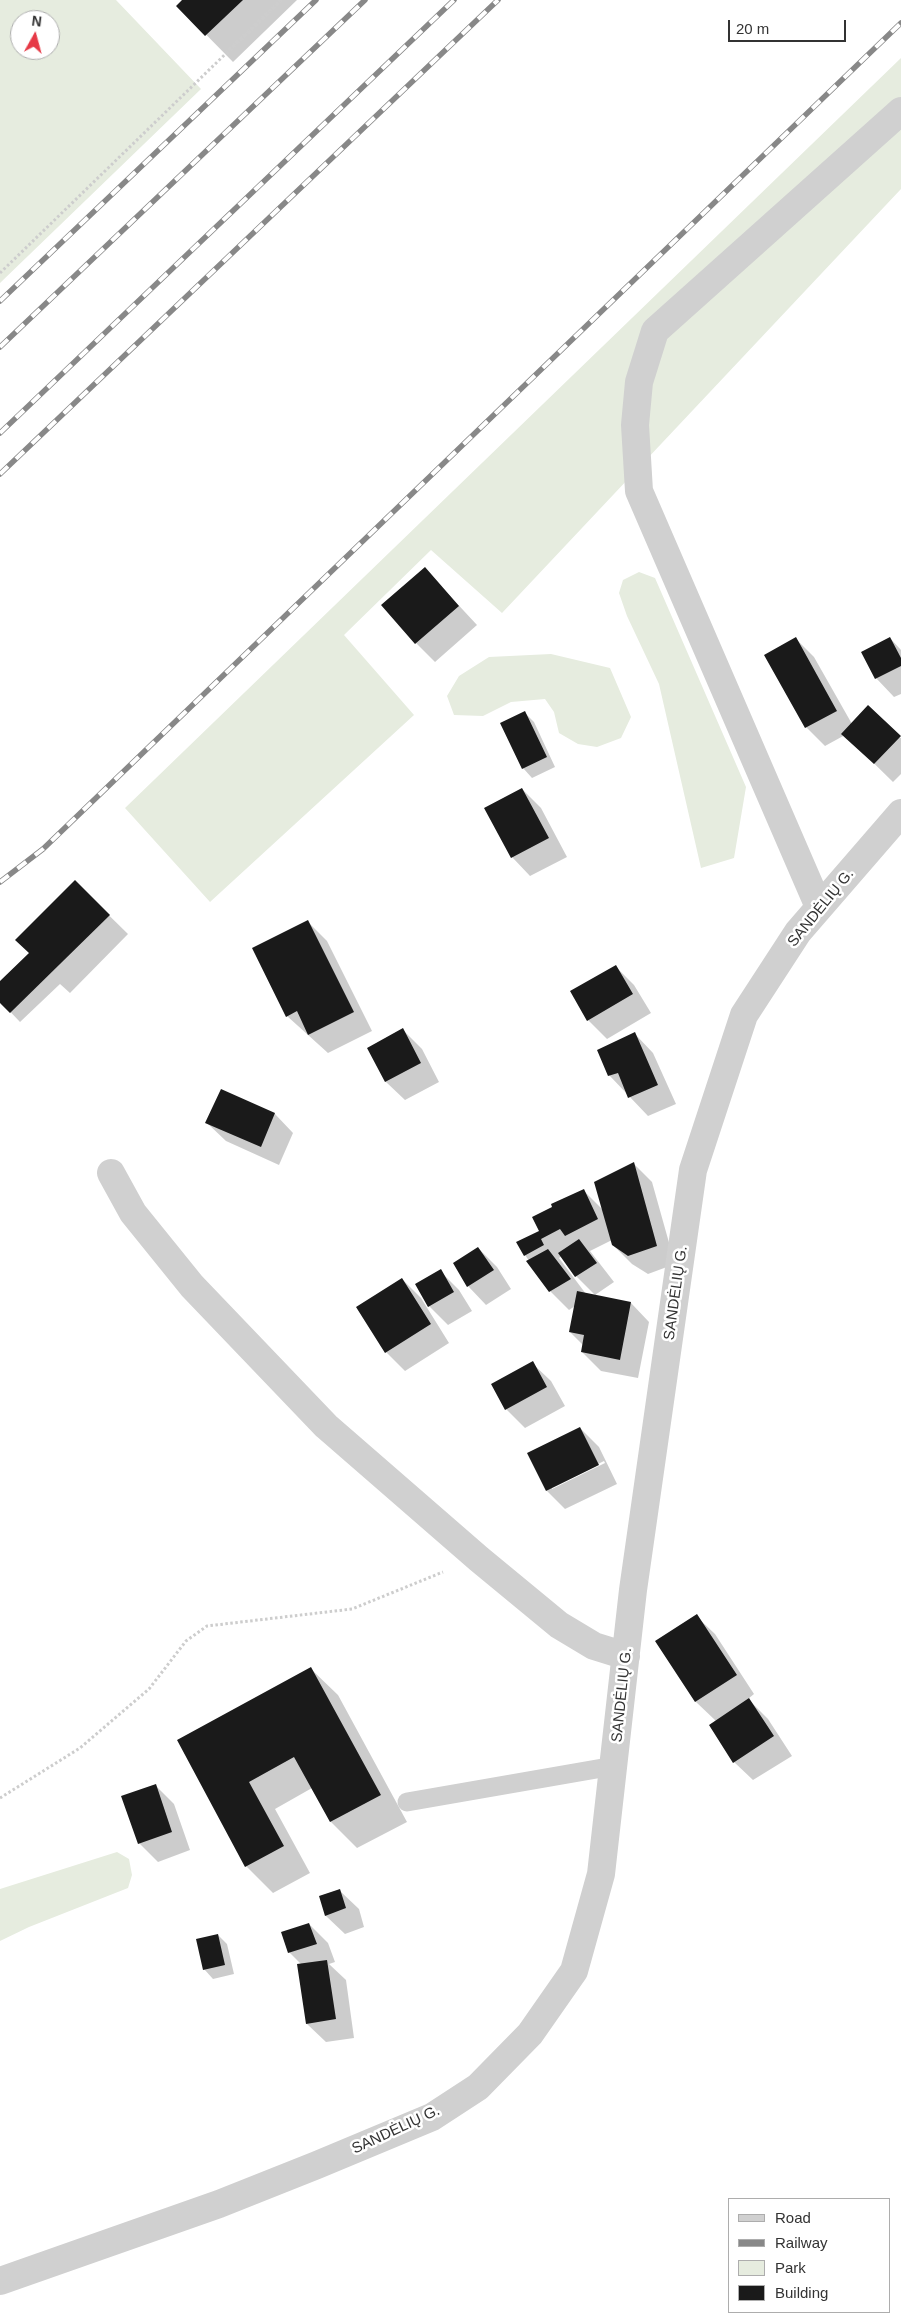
<!DOCTYPE html>
<meta charset="utf-8">
<style>
body{margin:0}
#map{position:relative;width:901px;height:2323px;overflow:hidden;background:#fff;font-family:Arial,sans-serif}
canvas{display:block}
.legend{position:absolute;left:728px;top:2198px;width:162px;height:115px;box-sizing:border-box;background:#fff;border:1px solid #adadad;margin:0;padding:6px 9px;list-style:none;font-size:15px;color:#333}
.legend li{display:flex;align-items:center;gap:10px;height:25px}
.legend b{width:25px;border:1px solid #adadad}
.north{position:absolute;left:10px;top:10px;width:50px;height:50px;box-sizing:border-box;background:#fff;border:1px solid #adadad;border-radius:50%;rotate:7deg;font-size:14px;font-weight:700;line-height:20px;text-align:center;color:#333}
.north::after{content:'';display:block;margin:auto;width:18px;height:22px;background:#e63946;clip-path:polygon(50% 0,100% 100%,50% 72%,0 100%)}
.scale{position:absolute;left:728px;top:20px;width:118px;height:22px;box-sizing:border-box;border:2px solid #333;border-top:0;padding-left:6px;font-size:15px;line-height:18px;white-space:nowrap;color:#333;-webkit-text-stroke:4px #fff;paint-order:stroke}
</style>
<div id="map">
<canvas width="901" height="2323"></canvas>
<ul class="legend">
<li><b style="height:6px;background:#d0d0d0"></b>Road</li>
<li><b style="height:6px;background:#888"></b>Railway</li>
<li><b style="height:14px;background:#e6ecdf"></b>Park</li>
<li><b style="height:14px;background:#1a1a1a"></b>Building</li>
</ul>
<div class="north">N</div>
<div class="scale">20 m</div>
</div>
<script>
const ctx = document.querySelector('canvas').getContext('2d');
ctx.lineJoin = 'round';
function fill(path, color) {
  ctx.fillStyle = color;
  ctx.fill(path, 'evenodd');
}
function toPath(rows) {
  const path = new Path2D();
  for (const r of rows) {
    path.moveTo(r[0], r[1]);
    for (let i = 2; i < r.length; i += 2) path.lineTo(r[i], r[i + 1]);
  }
  return path;
}
function strokePath(path, color, width, dash) {
  ctx.strokeStyle = color;
  ctx.lineWidth = width;
  ctx.lineCap = dash ? 'butt' : 'round';
  ctx.setLineDash(dash || []);
  ctx.stroke(path);
}
function write(font, color, halo, rows, align = 'center') {
  ctx.font = font + ' Arial,sans-serif';
  ctx.lineWidth = 5;
  ctx.setLineDash([]);
  ctx.textBaseline = 'middle';
  ctx.strokeStyle = halo;
  ctx.fillStyle = color;
  for (const [text, x, y, turn = 0] of rows) {
    ctx.save();
    ctx.translate(x, y);
    ctx.rotate((+turn || 0) * Math.PI / 180);
    ctx.textAlign = isNaN(turn) ? turn : align;
    if (halo) ctx.strokeText(text, 0, 0);
    ctx.fillText(text, 0, 0);
    ctx.restore();
  }
}
const green = toPath([
 [0,0,116,0,201,89,0,283],
 [20,20,50,20,50,50,20,50],
 [901,58,901,189,502,613,431,550,344,635,414,715,210,902,125,808],
 [639,572,655,578,746,787,734,858,701,868,659,684,627,616,619,593,623,580],
 [551,654,610,668,631,717,621,738,597,747,578,744,559,733,554,712,545,699,511,702,483,716,454,715,447,696,459,676,489,657],
 [117,1852,129,1859,132,1875,128,1888,29,1927,0,1941,0,1889]
]);
const shadow = toPath([
 [184,0,297,0,233,62,178,6],
 [425,569,477,625,435,662,416,643],
 [890,638,901,650,901,694,894,697,876,678],
 [796,639,814,657,852,724,901,738,901,774,893,782,845,735,825,746,806,727],
 [524,712,534,722,555,767,532,778,523,768],
 [522,789,541,808,567,857,530,876,512,857],
 [75,882,128,934,70,993,60,984,20,1022,0,1001,0,983,30,953],
 [308,922,327,941,372,1031,328,1053,287,1016],
 [615,966,634,985,651,1013,607,1039,588,1020],
 [403,1030,422,1049,439,1082,405,1100,386,1082,369,1048],
 [635,1034,653,1053,676,1104,648,1116,609,1075],
 [221,1091,275,1114,293,1133,279,1165,226,1141,207,1123],
 [634,1164,652,1182,675,1264,648,1274,632,1264,613,1245,612,1240,590,1251,614,1282,595,1295,576,1276,562,1256,559,1258,586,1294,631,1303,649,1322,638,1378,601,1371,582,1352,584,1346,570,1332,575,1306,569,1310,550,1291,525,1255,541,1231,584,1191,604,1211],
 [478,1248,497,1267,511,1289,486,1305,468,1286],
 [440,1271,459,1290,472,1311,448,1325,429,1306],
 [402,1279,421,1298,449,1343,405,1371,386,1352],
 [532,1363,551,1381,565,1406,525,1428,506,1409],
 [580,1428,599,1447,617,1484,565,1509,547,1491],
 [604,1461,605,1463,552,1489,552,1487],
 [696,1616,715,1634,754,1694,748,1699,768,1719,792,1756,753,1780,734,1762,716,1721,696,1702,657,1642],
 [311,1669,338,1695,407,1822,357,1848,331,1822,312,1788,275,1809,310,1873,273,1893,246,1866,178,1740],
 [155,1785,174,1804,190,1850,158,1862,139,1843],
 [340,1891,359,1909,364,1927,345,1934,326,1916,321,1897],
 [309,1924,328,1943,335,1962,329,1964,346,1980,354,2038,326,2042,307,2024,302,1965,289,1952],
 [218,1935,227,1944,234,1974,213,1979,204,1969]
]);
const building = toPath([
 [182,0,243,0,205,36,176,6],
 [425,567,459,606,415,644,381,605],
 [796,637,837,711,805,728,764,655],
 [890,637,901,658,901,666,875,679,861,652],
 [868,705,901,736,874,764,841,734],
 [525,711,547,757,522,769,500,723],
 [522,788,549,838,511,858,484,808],
 [75,880,110,915,10,1013,0,1003,0,981,29,953,15,940],
 [308,920,354,1012,308,1035,297,1011,286,1017,252,948],
 [616,965,633,994,587,1021,570,991],
 [403,1028,421,1063,385,1082,367,1048],
 [635,1032,658,1085,628,1098,618,1073,608,1076,597,1050],
 [221,1089,275,1113,261,1147,205,1123],
 [634,1162,657,1246,628,1256,612,1245,594,1182],
 [584,1189,598,1219,565,1236,560,1229,541,1239,544,1245,524,1256,516,1242,539,1231,532,1217,552,1207,551,1204],
 [579,1239,597,1263,575,1277,558,1253],
 [478,1247,494,1270,467,1287,453,1263],
 [548,1249,571,1279,549,1292,526,1261],
 [441,1269,454,1292,428,1307,415,1284],
 [402,1278,431,1324,385,1353,356,1307],
 [577,1291,631,1302,620,1360,581,1352,584,1335,569,1332],
 [533,1361,547,1387,505,1410,491,1384],
 [580,1427,599,1465,546,1491,527,1453],
 [697,1614,737,1675,695,1702,655,1641],
 [311,1667,381,1795,330,1822,294,1757,249,1782,284,1846,245,1867,177,1740],
 [749,1698,774,1736,733,1763,709,1725],
 [156,1784,172,1832,138,1844,121,1796],
 [340,1889,346,1908,325,1916,319,1896],
 [309,1923,317,1944,288,1953,281,1932],
 [218,1934,225,1965,203,1970,196,1939],
 [327,1960,336,2019,306,2024,297,1964]
]);
const path = toPath([
 [0,273,281,0],
 [0,1798,80,1748,149,1689,186,1641,207,1626,352,1609,443,1572]
]);
const lane = toPath([
 [407,1802,614,1766]
]);
const street = toPath([
 [819,907,639,491,635,425,639,382,655,331,901,111],
 [111,1173,133,1213,192,1286,326,1426,479,1559,559,1625,594,1646,626,1656],
 [0,2281,219,2204,317,2165,432,2117,478,2087,530,2034,574,1971,601,1874,633,1590,693,1170,744,1015,798,932,901,813]
]);
const rail = toPath([
 [0,301,316,0],
 [0,347,365,0],
 [0,433,454,0],
 [0,474,498,0],
 [0,882,43,849,901,23]
]);
const streetNames = [
 ["SANDĖLIŲ G.",821,908,-51],
 ["SANDĖLIŲ G.",676,1293,-82],
 ["SANDĖLIŲ G.",622,1695,-84],
 ["SANDĖLIŲ G.",396,2130,-25]
];
fill(green, '#e6ecdf');
fill(shadow, '#0003');
fill(building, '#1a1a1a');
strokePath(path, '#cdcdcd', 3, [2.5, 2.5]);
strokePath(lane, '#d0d0d0', 19);
strokePath(street, '#d0d0d0', 28);
strokePath(rail, '#888', 5.5);
strokePath(rail, '#fff', 4, [11]);
write('15px', '#333', '#fff', streetNames);
</script>
